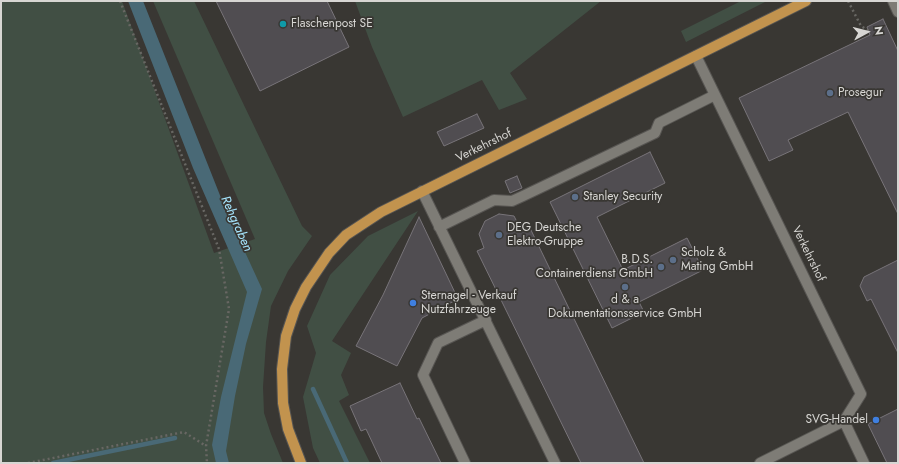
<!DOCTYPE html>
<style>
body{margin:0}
#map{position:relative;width:899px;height:464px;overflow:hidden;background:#393733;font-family:Jost,sans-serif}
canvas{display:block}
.frame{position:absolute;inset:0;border:2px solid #d7d6d3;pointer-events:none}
.north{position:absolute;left:847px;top:12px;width:40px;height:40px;-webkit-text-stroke:3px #393733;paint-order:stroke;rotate:83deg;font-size:11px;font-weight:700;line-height:16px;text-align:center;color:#d7d6d3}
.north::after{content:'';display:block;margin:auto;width:14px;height:18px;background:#d7d6d3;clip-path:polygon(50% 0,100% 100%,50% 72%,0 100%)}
</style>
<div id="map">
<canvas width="899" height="464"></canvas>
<div class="frame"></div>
<div class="north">N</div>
</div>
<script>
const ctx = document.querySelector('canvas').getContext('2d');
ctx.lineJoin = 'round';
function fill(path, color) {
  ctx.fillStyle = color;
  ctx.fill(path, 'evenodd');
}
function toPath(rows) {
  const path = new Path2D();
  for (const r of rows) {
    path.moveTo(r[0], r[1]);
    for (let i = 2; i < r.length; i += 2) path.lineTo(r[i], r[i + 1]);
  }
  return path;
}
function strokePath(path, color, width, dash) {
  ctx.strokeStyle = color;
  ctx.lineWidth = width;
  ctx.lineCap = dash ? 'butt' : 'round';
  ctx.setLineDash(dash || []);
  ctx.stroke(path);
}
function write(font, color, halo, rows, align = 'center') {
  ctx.font = font + ' Jost,sans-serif';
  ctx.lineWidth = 3.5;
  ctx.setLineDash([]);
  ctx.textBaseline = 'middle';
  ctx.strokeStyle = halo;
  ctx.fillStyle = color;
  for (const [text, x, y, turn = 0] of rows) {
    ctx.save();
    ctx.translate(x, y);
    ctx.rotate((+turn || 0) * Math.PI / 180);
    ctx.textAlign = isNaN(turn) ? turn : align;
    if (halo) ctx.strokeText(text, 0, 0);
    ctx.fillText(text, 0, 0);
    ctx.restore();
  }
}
const green = toPath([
 [1,1,122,1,214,253,255,239,153,1,194,1,302,226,312,236,288,271,271,306,266,342,263,387,264,413,271,434,283,463,1,463],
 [355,1,601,1,510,73,527,99,499,110,482,80,403,117,372,47],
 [741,1,767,1,686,42,681,31],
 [418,211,332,341,351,353,341,375,349,395,339,401,370,463,320,463,313,448,303,397,316,353,307,326,330,275,368,236]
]);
const water = toPath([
 [128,1,143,1,227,213,262,289,246,344,235,396,226,451,229,463,216,463,212,445,221,397,247,292,193,168]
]);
const stream = toPath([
 [313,389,347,463],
 [53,463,175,438]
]);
const building = toPath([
 [216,1,327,1,349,47,260,91,216,1],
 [883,19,898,51,898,214,848,112,788,140,793,150,769,161,739,98,870,35,867,27,883,19],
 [477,114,484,128,444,146,437,132,477,114],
 [650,152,665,183,597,217,623,270,687,238,703,270,639,302,644,312,612,328,550,202,650,152],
 [517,176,522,188,510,193,505,181,517,176],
 [499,214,514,216,521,230,529,226,644,463,581,463,477,251,484,248,479,234,485,221,499,214],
 [419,217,458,299,422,318,397,366,356,346,383,295,419,217],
 [898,260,898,353,871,299,867,301,860,286,864,277,898,260],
 [400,383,417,419,419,418,441,463,382,463,366,429,361,431,350,406,400,383],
 [898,409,898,463,887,463,868,424,898,409]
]);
const path = toPath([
 [120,1,219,249,229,309,206,446,207,463],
 [848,1,861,26,869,31],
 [28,463,184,432,206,446]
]);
const minor = toPath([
 [893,1,898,12],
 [696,56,861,394,844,421,864,463],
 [422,191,555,463],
 [439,227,494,200,512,201,523,196,655,133,659,123,715,95],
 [465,463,423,375,438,343,486,320],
 [760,463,844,421]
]);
const major = toPath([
 [301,463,288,429,283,403,282,369,286,336,295,309,306,287,329,253,346,235,381,212,806,1]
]);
const markers = [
 [283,24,4,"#0f9aa8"],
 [830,93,4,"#5c6f8a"],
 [575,197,4,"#5c6f8a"],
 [499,235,4,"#5c6f8a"],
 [673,260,4,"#5c6f8a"],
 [661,267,4,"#5c6f8a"],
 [625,287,4,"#5c6f8a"],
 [413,303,4,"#3f7fe0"],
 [876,420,4,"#3f7fe0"]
];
const poiNames = [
 ["Flaschenpost SE",291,24],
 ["Prosegur",838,93],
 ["Stanley Security",583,197],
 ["DEG Deutsche",507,228],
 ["Elektro-Gruppe",507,242],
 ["Scholz &",681,253],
 ["Mating GmbH",681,267],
 ["B.D.S.",653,260,"right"],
 ["Containerdienst GmbH",653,274,"right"],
 ["Sternagel - Verkauf",421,296],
 ["Nutzfahrzeuge",421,310],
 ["d & a",625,300,"center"],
 ["Dokumentationsservice GmbH",625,314,"center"],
 ["SVG-Handel",868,420,"right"]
];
const streetNames = [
 ["Verkehrshof",484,146,-26],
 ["Verkehrshof",808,254,64]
];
const waterNames = [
 ["Rehgraben",236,224,66]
];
fill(green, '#414f44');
fill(water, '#496976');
strokePath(stream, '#496976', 4.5);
fill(building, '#504d51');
strokePath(building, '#787479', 1);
strokePath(minor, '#575552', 12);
strokePath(major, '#575552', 12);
strokePath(path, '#686763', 2.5, [2, 3]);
strokePath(minor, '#7e7c76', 10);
strokePath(major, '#c2934e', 10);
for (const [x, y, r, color] of markers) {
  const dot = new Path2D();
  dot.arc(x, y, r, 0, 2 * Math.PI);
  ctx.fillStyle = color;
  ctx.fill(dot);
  strokePath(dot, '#393733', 1.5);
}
write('12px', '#d7d6d3', '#393733', poiNames, 'left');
write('12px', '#d7d6d3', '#393733', streetNames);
write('italic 13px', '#a5e4fd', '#393733', waterNames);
</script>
